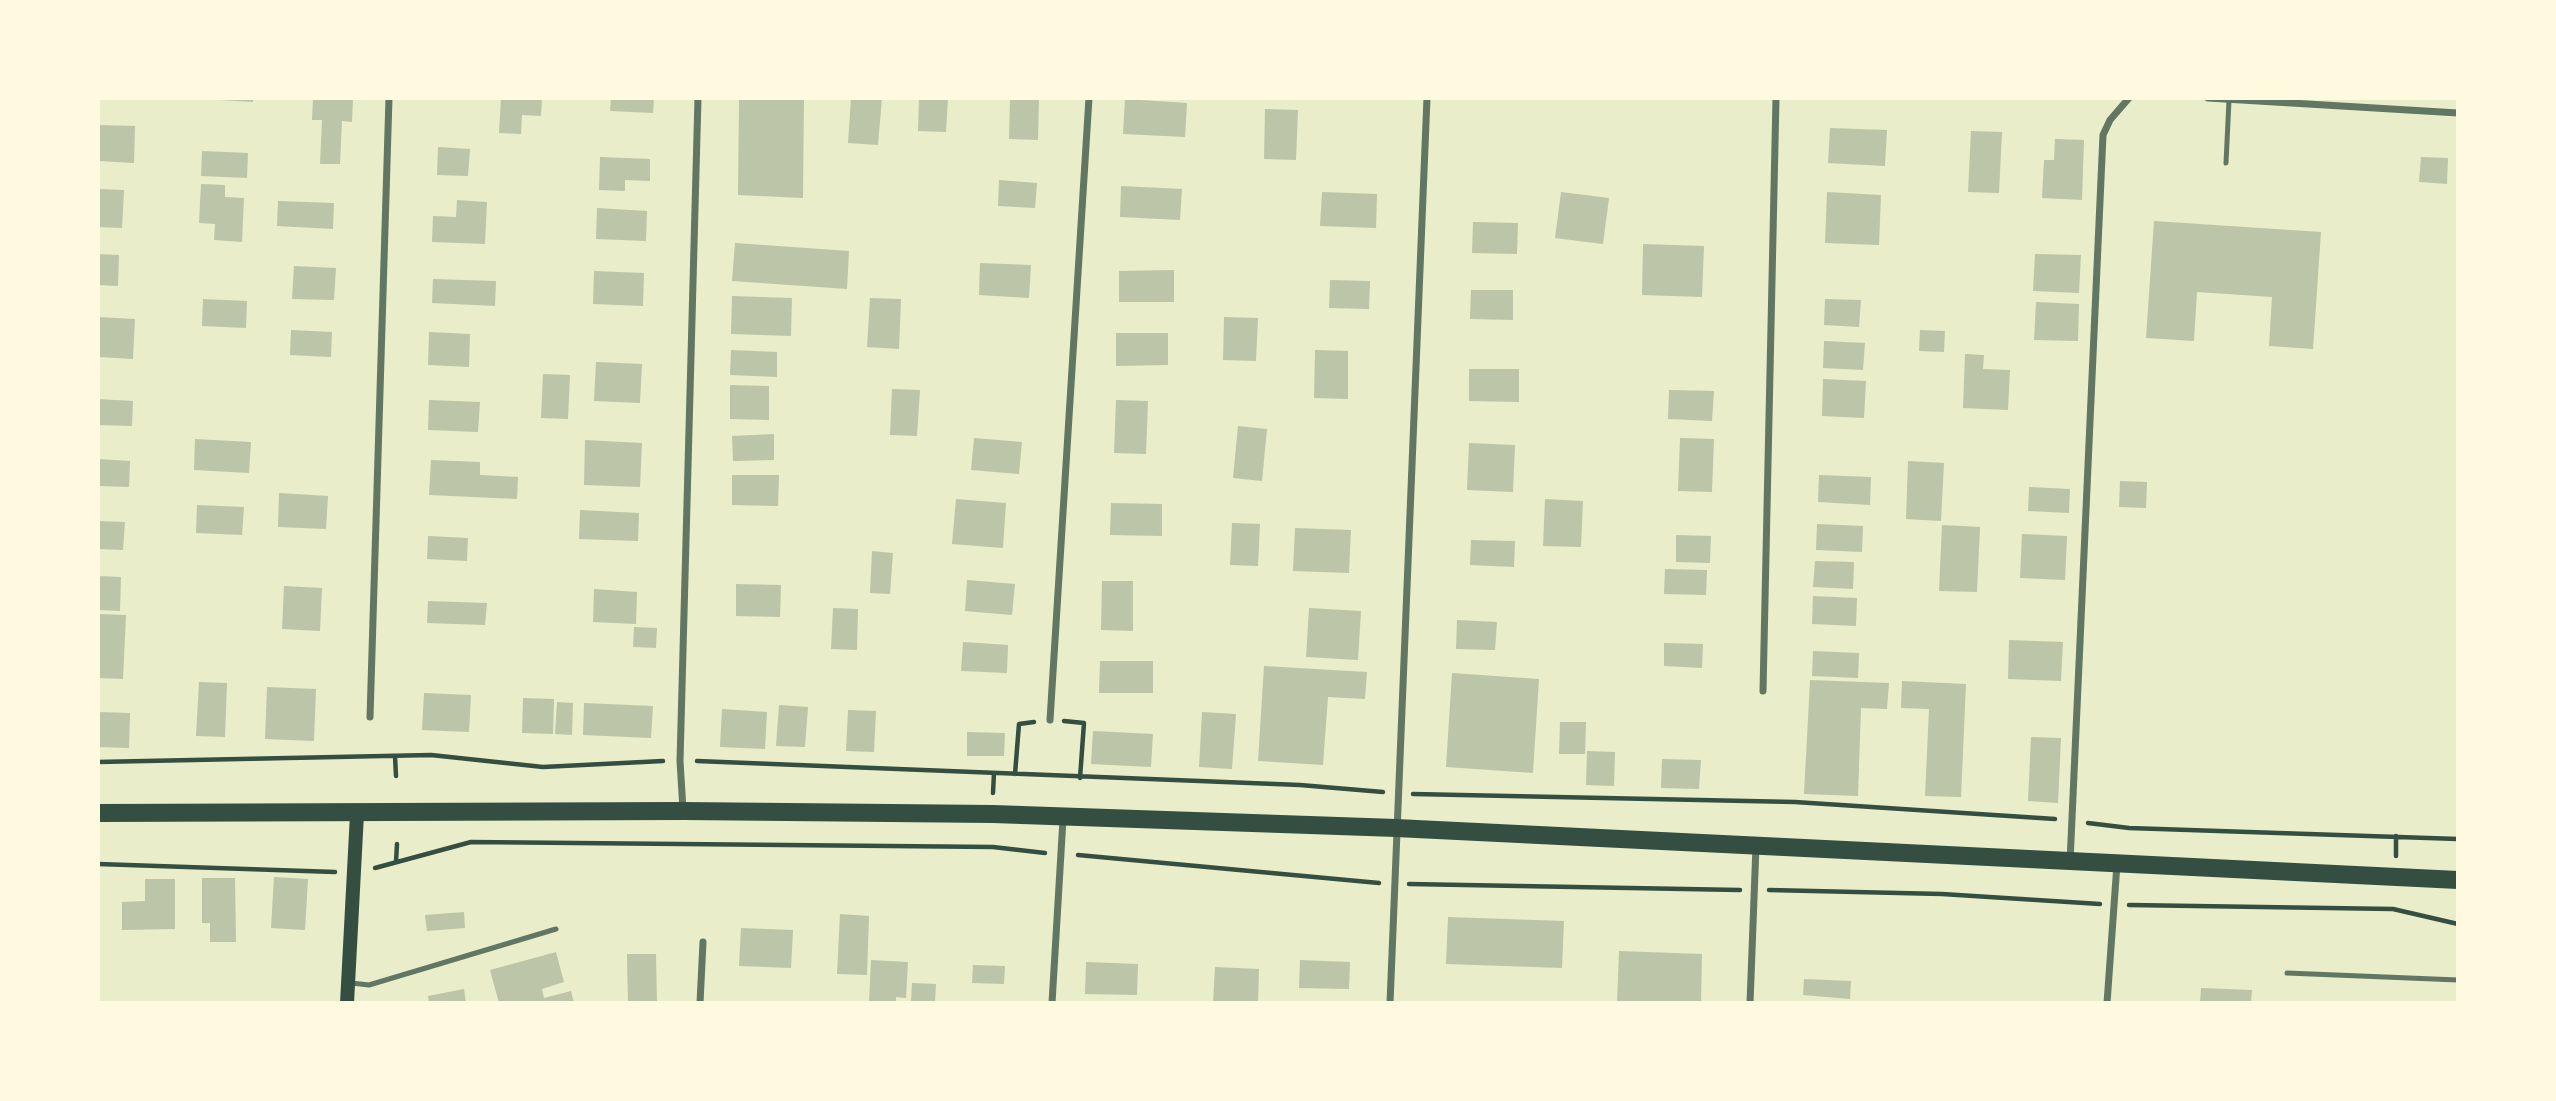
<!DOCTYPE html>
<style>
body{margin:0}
#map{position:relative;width:2556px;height:1101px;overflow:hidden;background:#e9edc9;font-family:Barlow,sans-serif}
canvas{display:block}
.frame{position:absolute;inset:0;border:100px solid #fefae0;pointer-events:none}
</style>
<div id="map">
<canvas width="2556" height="1101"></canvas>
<div class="frame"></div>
</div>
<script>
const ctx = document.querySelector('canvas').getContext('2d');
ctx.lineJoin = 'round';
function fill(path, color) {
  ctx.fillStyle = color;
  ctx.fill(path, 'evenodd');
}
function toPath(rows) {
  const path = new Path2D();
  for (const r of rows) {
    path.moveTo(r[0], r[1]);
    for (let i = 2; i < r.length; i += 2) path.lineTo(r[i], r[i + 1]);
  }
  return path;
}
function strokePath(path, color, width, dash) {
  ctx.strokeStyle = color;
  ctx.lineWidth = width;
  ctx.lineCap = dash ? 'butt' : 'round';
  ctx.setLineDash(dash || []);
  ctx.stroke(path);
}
const building = toPath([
 [220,98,253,98,253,102,220,100],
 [313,98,353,98,352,122,342,121,340,164,320,164,322,120,312,120],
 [501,98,542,98,541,116,522,115,521,134,499,133],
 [611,98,654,98,653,113,610,111],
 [739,98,804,98,803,198,738,195],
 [851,98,882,98,878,145,848,143],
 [919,98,948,98,946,132,918,131],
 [1010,98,1039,98,1038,140,1009,139],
 [1125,99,1187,103,1185,137,1123,134],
 [1265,109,1298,110,1296,160,1264,159],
 [98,125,135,126,134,163,98,161],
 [1830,128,1887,130,1885,166,1828,163],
 [1971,131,2002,132,1999,193,1968,192],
 [2055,139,2084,140,2082,200,2042,198,2044,160,2054,160],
 [438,147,470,149,468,176,437,175],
 [202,151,248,153,247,178,201,176],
 [600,157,650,159,650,181,625,180,625,191,599,190],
 [2421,157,2448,158,2447,184,2419,182],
 [999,180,1037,183,1035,208,998,206],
 [201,184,225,185,225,197,244,198,242,242,214,240,215,224,199,223],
 [1121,186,1182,189,1180,220,1120,217],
 [98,189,124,190,122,228,98,227],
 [1322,192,1377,194,1376,228,1320,226],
 [1561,192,1609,198,1603,244,1555,238],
 [1827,192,1881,195,1879,245,1825,243],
 [457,200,487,202,485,244,432,242,433,216,456,217],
 [278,201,334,203,333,229,277,226],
 [597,208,647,211,646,241,596,239],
 [2154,221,2321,232,2313,349,2269,346,2272,297,2197,292,2194,341,2146,338],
 [1473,222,1518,223,1517,254,1472,253],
 [735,243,849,251,847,289,732,281],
 [1643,244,1704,246,1702,297,1642,295],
 [98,254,119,255,118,286,98,285],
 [2035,254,2081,255,2079,293,2033,291],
 [980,263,1031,265,1029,298,979,295],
 [294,266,336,268,334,300,292,299],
 [1174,270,1174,302,1119,302,1119,271],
 [594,271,644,273,643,306,593,304],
 [433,279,496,281,495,306,432,303],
 [1330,280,1370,281,1369,309,1329,308],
 [1471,290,1513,290,1513,320,1470,319],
 [732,296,792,298,791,336,731,334],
 [870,298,901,299,899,349,867,347],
 [203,299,247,301,246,328,202,326],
 [1825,299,1861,300,1859,327,1824,325],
 [2036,302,2079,304,2078,341,2034,340],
 [98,317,135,319,133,359,98,357],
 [1224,317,1258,318,1256,361,1223,360],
 [291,330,332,332,331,357,290,355],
 [1920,330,1945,331,1944,352,1919,351],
 [429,332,470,334,469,367,428,365],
 [1116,333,1168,333,1168,365,1116,366],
 [1824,341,1865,343,1863,370,1823,368],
 [731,350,777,352,777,377,730,375],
 [1315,350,1348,351,1348,399,1314,398],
 [1965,354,1984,355,1983,369,2010,370,2008,410,1963,408],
 [596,362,642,364,640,403,594,401],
 [1469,369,1519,369,1519,402,1469,401],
 [543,374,570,375,568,419,541,418],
 [1823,379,1866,381,1864,418,1822,416],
 [730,385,769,386,769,420,730,419],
 [892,389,920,390,917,436,890,435],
 [1669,390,1714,391,1712,421,1668,419],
 [98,399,133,401,132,426,98,425],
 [429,400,480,402,478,432,428,430],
 [1116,400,1148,401,1146,454,1114,453],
 [1238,426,1267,429,1262,481,1233,478],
 [774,434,774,460,733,461,732,436],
 [974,438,1022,442,1019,474,971,470],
 [1680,438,1714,439,1712,492,1678,491],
 [195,439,251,442,249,473,194,470],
 [585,440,642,443,640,487,584,485],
 [1469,443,1515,445,1513,492,1467,490],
 [98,459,130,461,129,487,98,486],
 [431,460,480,462,480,475,518,477,517,499,429,495],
 [1908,461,1944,463,1941,521,1906,519],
 [732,475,779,475,778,506,732,505],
 [1819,475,1871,477,1870,505,1818,502],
 [2120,481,2147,482,2146,508,2119,507],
 [2029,487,2070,489,2069,513,2028,511],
 [279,493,328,496,326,529,278,527],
 [956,499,1006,503,1003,548,952,544],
 [1545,499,1583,501,1581,547,1543,546],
 [1111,503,1162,504,1162,536,1110,535],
 [197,505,244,507,242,535,196,533],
 [580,510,639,513,638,541,579,539],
 [98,521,125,522,123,550,98,549],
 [1232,523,1260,524,1258,566,1230,565],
 [1817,524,1863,526,1862,552,1816,550],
 [1942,525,1980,527,1977,592,1939,591],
 [1295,528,1351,530,1349,573,1293,571],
 [2022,534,2067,536,2065,580,2020,578],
 [1676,535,1711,536,1710,563,1676,562],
 [428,536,468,538,467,561,427,559],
 [1471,540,1515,541,1514,567,1470,565],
 [872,551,893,553,890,594,870,593],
 [1815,561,1854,562,1853,589,1813,587],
 [1665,569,1707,570,1706,595,1664,594],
 [98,576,121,577,120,611,98,610],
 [967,580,1015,584,1012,615,965,611],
 [1102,581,1133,581,1133,631,1101,630],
 [736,584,781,585,780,617,736,616],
 [284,586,322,588,320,631,282,629],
 [594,589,637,592,636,624,593,622],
 [1813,596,1857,598,1856,626,1812,624],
 [428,601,487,603,485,625,427,623],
 [833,608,858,609,857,650,831,649],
 [1309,608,1361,611,1358,660,1306,657],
 [98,614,126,615,123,679,98,678],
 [1457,620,1497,622,1495,650,1456,649],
 [634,627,657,628,656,648,633,647],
 [2009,640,2063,642,2061,681,2008,679],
 [963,642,1008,645,1007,673,961,671],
 [1664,643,1703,644,1702,668,1664,666],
 [1813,651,1859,653,1858,678,1812,676],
 [1100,661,1153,661,1153,693,1099,693],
 [1264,666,1367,672,1365,699,1328,697,1323,765,1258,761],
 [1452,673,1539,679,1533,773,1446,767],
 [1810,680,1889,683,1887,709,1861,708,1858,796,1804,794],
 [1902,681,1966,684,1961,797,1925,796,1929,709,1901,708],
 [199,682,227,683,225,737,196,736],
 [267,687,316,689,314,741,265,739],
 [424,693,471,695,469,732,422,730],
 [523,698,554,699,553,734,522,733],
 [557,702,573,703,572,735,555,734],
 [584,703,653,706,651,738,583,735],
 [779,705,808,707,805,747,776,746],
 [722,709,767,712,765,749,720,747],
 [848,710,876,711,874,752,846,751],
 [98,712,130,713,129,748,98,747],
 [1202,712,1236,714,1232,769,1199,767],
 [1560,722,1586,722,1585,754,1559,754],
 [1093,731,1153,734,1151,767,1091,764],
 [967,732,1005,733,1004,756,967,756],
 [2031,737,2061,738,2058,803,2028,801],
 [1587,751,1615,752,1614,786,1586,785],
 [1662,759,1701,760,1699,789,1661,788],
 [274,877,308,879,305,930,271,928],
 [202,878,235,878,236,942,210,942,210,923,202,923],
 [145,879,175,879,175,929,122,930,122,902,145,901],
 [464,912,465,928,427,931,425,915],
 [840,914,869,916,867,975,837,974],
 [1448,917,1564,921,1562,968,1446,964],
 [741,928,793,930,791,968,739,966],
 [1619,951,1702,954,1701,1003,1617,1003],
 [556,952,564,982,542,989,544,998,571,991,574,1003,499,1003,490,970],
 [627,954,656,954,657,1003,628,1003],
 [871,960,908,962,906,998,896,997,896,1003,869,1003],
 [1300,960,1350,962,1349,989,1299,988],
 [1086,962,1138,964,1137,995,1085,994],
 [973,965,1005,966,1004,984,972,983],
 [1215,967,1259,969,1258,1003,1213,1003],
 [1804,979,1851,981,1850,999,1803,995],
 [912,983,936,984,935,1002,911,1002],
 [2201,988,2252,990,2251,1003,2200,1003],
 [464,989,466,1003,429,1003,428,996]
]);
const path = toPath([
 [1064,721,1084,723,1080,778],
 [395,756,396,776],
 [697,761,1300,785,1383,792],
 [98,762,431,755,543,767,663,761],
 [1015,774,1019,724,1034,722],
 [993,793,994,773],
 [1413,794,1795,802,2055,819],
 [2088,823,2129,828,2458,839],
 [1078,855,1379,883],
 [2396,856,2396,836],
 [396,862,397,844],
 [98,864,335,872],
 [375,868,471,842,993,847,1045,853],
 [1409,884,1740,890],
 [1769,890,1942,894,2100,904],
 [2129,905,2393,909,2458,924]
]);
const service = toPath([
 [2226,163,2229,100],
 [2287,973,2458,980],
 [351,983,369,985,556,929]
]);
const minor = toPath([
 [2208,98,2458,113],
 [1763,691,1776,98],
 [370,717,389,98],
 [1050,720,1089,98],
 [683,810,680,761,698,98],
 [2070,862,2103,135,2110,120,2129,98],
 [700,1003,703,942],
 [1052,1003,1063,819],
 [1390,1003,1427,98],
 [1750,1003,1756,846],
 [2107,1003,2117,864]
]);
const secondary = toPath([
 [347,1003,357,814]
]);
const primary = toPath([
 [98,813,683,811,993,814,1396,828,2458,880]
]);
fill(building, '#bcc5a7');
strokePath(path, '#344e41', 4.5);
strokePath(service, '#617663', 5);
strokePath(minor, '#617663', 7);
strokePath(secondary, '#344e41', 14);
strokePath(primary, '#344e41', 18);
</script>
